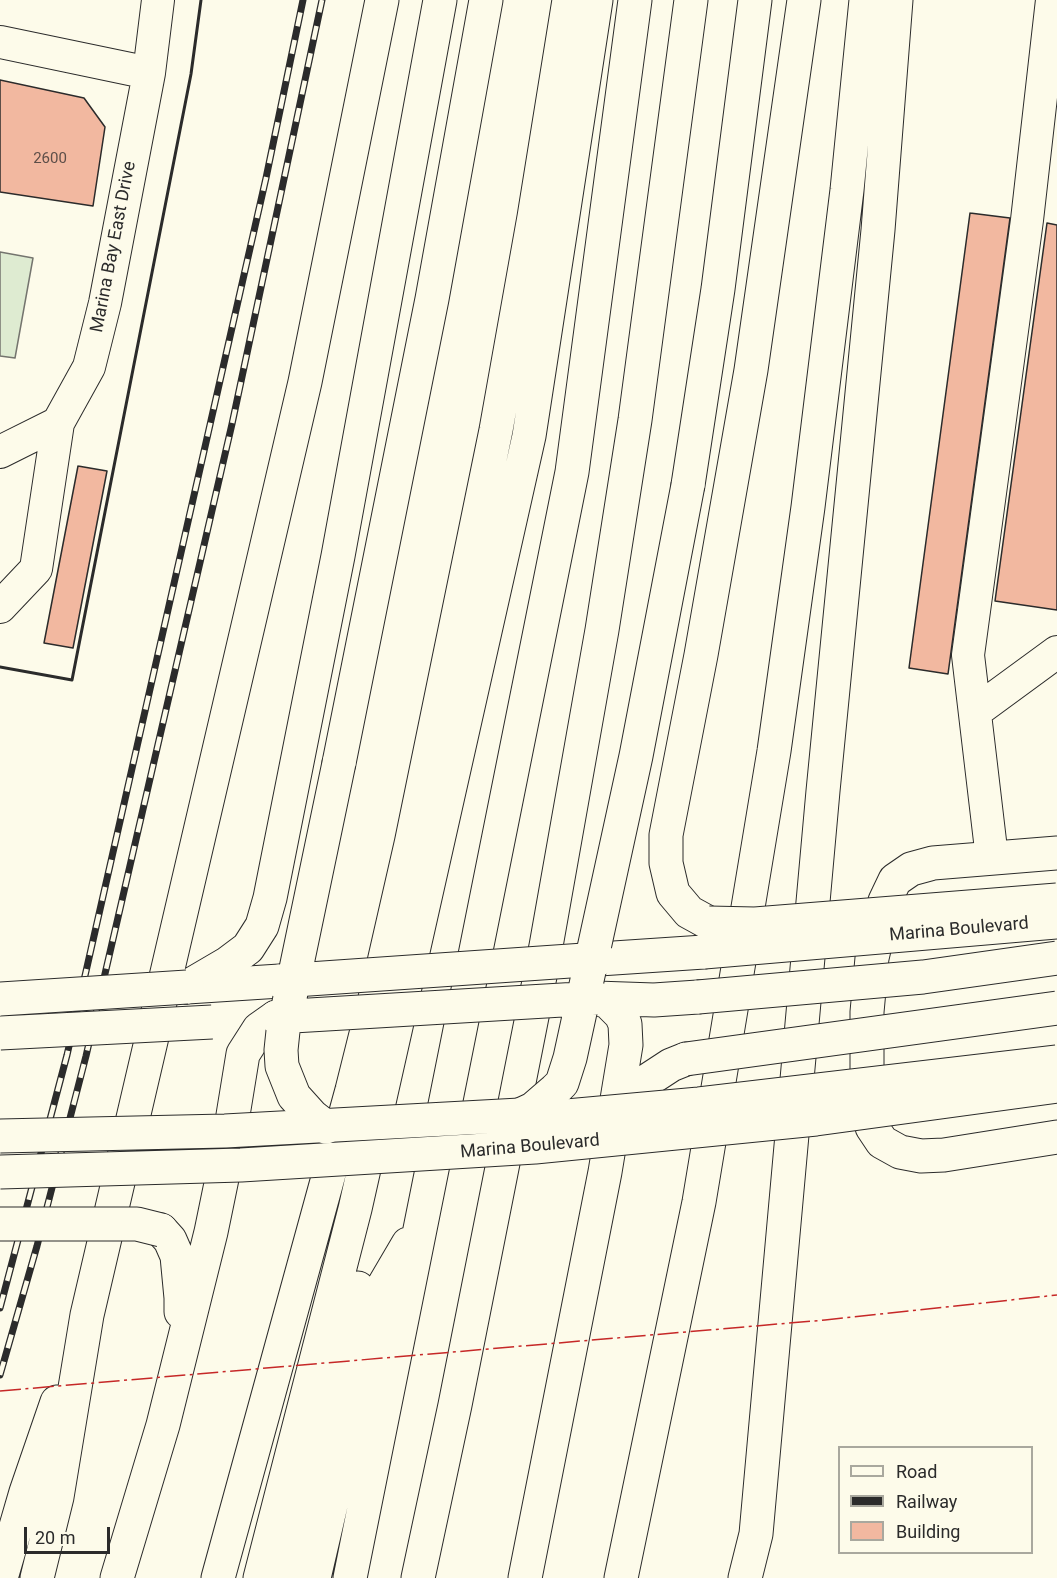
<!DOCTYPE html>
<style>
body{margin:0}
#map{position:relative;width:1057px;height:1578px;overflow:hidden;background:#fdfbea;font-family:Roboto,sans-serif}
canvas{display:block}
.legend{position:absolute;left:838px;top:1446px;width:195px;height:108px;box-sizing:border-box;background:#fdfbea;border:2px solid #a9a89e;margin:0;padding:8px 10px;list-style:none;font-size:18px;color:#2b2b2b}
.legend li{display:flex;align-items:center;gap:12px;height:30px}
.legend b{width:30px;border:2px solid #a9a89e}
.scale{position:absolute;left:24px;top:1527px;width:86px;height:27px;box-sizing:border-box;border:3px solid #2b2b2b;border-top:0;padding-left:8px;font-size:18px;line-height:21px;white-space:nowrap;color:#2b2b2b;-webkit-text-stroke:4px #fdfbea;paint-order:stroke}
</style>
<div id="map">
<canvas width="1057" height="1578"></canvas>
<ul class="legend">
<li><b style="height:8px;background:#fdfbea"></b>Road</li>
<li><b style="height:8px;background:#2b2b2b"></b>Railway</li>
<li><b style="height:16px;background:#f2b8a0"></b>Building</li>
</ul>
<div class="scale">20 m</div>
</div>
<script>
const ctx = document.querySelector('canvas').getContext('2d');
ctx.lineJoin = 'round';
function fill(path, color) {
  ctx.fillStyle = color;
  ctx.fill(path, 'evenodd');
}
function toPath(rows) {
  const path = new Path2D();
  for (const r of rows) {
    path.moveTo(r[0], r[1]);
    for (let i = 2; i < r.length; i += 2) path.lineTo(r[i], r[i + 1]);
  }
  return path;
}
function strokePath(path, color, width, dash) {
  ctx.strokeStyle = color;
  ctx.lineWidth = width;
  ctx.lineCap = dash ? 'butt' : 'round';
  ctx.setLineDash(dash || []);
  ctx.stroke(path);
}
function write(font, color, halo, rows, align = 'center') {
  ctx.font = font + ' Roboto,sans-serif';
  ctx.lineWidth = 4.5;
  ctx.setLineDash([]);
  ctx.textBaseline = 'middle';
  ctx.strokeStyle = halo;
  ctx.fillStyle = color;
  for (const [text, x, y, turn = 0] of rows) {
    ctx.save();
    ctx.translate(x, y);
    ctx.rotate((+turn || 0) * Math.PI / 180);
    ctx.textAlign = isNaN(turn) ? turn : align;
    if (halo) ctx.strokeText(text, 0, 0);
    ctx.fillText(text, 0, 0);
    ctx.restore();
  }
}
const green = toPath([
 [0,252,33,258,15,358,0,356,0,252]
]);
const building = toPath([
 [0,80,84,98,105,127,93,206,0,192,0,80],
 [970,213,1010,218,948,674,909,668,970,213],
 [1047,223,1057,225,1057,610,995,601,1047,223],
 [78,466,107,471,73,648,44,643,78,466]
]);
const minor = toPath([
 [0,42,149,73],
 [0,452,58,423,89,367,105,303,149,73,158,0],
 [0,607,36,569,58,423],
 [975,712,1057,652],
 [992,858,968,655,1027,220,1052,0]
]);
const major = toPath([
 [1057,853,933,863,911,869,895,880,885,901,872,958,867,1012,867,1074,868,1107,872,1127,882,1142,900,1152,921,1156,944,1155,1057,1137],
 [599,959,704,952],
 [187,987,280,981]
]);
const highway = toPath([
 [688,485,718,289,755,0],
 [339,763,432,299,486,0],
 [709,923,689,912,673,893,666,863,666,835,701,655,751,370,804,0],
 [187,987,228,963,248,948,262,926,270,898,338,556,440,0],
 [596,998,654,1000,698,997],
 [617,1121,628,1102,645,1082,671,1065,686,1059],
 [161,1230,170,1240,177,1256,181,1298,181,1312],
 [1,1578,26,1492,57,1402],
 [37,1578,57,1497,87,1315,305,382,382,0],
 [117,1578,163,1425,211,1232,225,1164,243,1054,259,1029,276,1017],
 [218,1578,352,1090,384,962,411,844,496,430,534,217,569,0],
 [260,1578,355,1209,529,436,596,0],
 [287,1578,358,1288],
 [314,1578,381,1290,408,1244],
 [350,1578,572,472,635,0],
 [418,1578,455,1405,546,946,602,630,635,420,691,0],
 [525,1578,605,1172,626,1045,625,1024,621,1015,608,1002,596,998],
 [621,1578,699,1202,774,751,808,507,847,190,866,0],
 [745,1578,756,1534,823,791,878,230,896,0]
]);
const rail = toPath([
 [0,1308,67,1055,266,178,303,0],
 [0,1375,37,1246,86,1056,232,424,322,0]
]);
const majorBridge = toPath([
 [704,952,1057,922],
 [280,981,599,959],
 [0,999,187,987],
 [0,1136,225,1131,520,1115,567,1116,699,1104,1057,1062],
 [0,1172,241,1165,535,1147,816,1119,1057,1086]
]);
const highwayBridge = toPath([
 [709,923,755,924,1057,900],
 [698,997,923,977,1057,958],
 [276,1017,596,998],
 [0,1033,212,1022],
 [686,1059,1057,1008],
 [520,1115,533,1109,555,1090,562,1083,570,1058,636,756,688,485],
 [326,1127,312,1116,294,1096,282,1066,281,1050,283,1031,339,763],
 [0,1224,137,1224,161,1230]
]);
const wall = toPath([
 [0,667,72,680,191,74,201,0]
]);
const power = toPath([
 [0,1391,825,1320,1057,1295]
]);
const numberNames = [
 ["2600",50,159]
];
const streetNames = [
 ["Marina Bay East Drive",114,247,-79],
 ["Marina Boulevard",959,930,-5],
 ["Marina Boulevard",530,1147,-5]
];
fill(green, '#deebd1');
strokePath(green, '#74746e', 1.5);
fill(building, '#f2b8a0');
strokePath(building, '#2b2b2b', 1.5);
strokePath(minor, '#2b2b2b', 34);
strokePath(major, '#2b2b2b', 35);
strokePath(highway, '#2b2b2b', 35);
strokePath(minor, '#fdfbea', 32);
strokePath(major, '#fdfbea', 33);
strokePath(highway, '#fdfbea', 33);
strokePath(rail, '#2b2b2b', 7);
strokePath(rail, '#fdfbea', 4.5, [14]);
strokePath(majorBridge, '#2b2b2b', 35, []);
strokePath(highwayBridge, '#2b2b2b', 35, []);
strokePath(majorBridge, '#fdfbea', 33);
strokePath(highwayBridge, '#fdfbea', 33);
strokePath(wall, '#2b2b2b', 3);
strokePath(power, '#c62828', 1.5, [21, 4.5, 3, 4.5]);
write('15px', '#5d4e48', null, numberNames);
write('18px', '#2b2b2b', '#fdfbea', streetNames);
</script>
